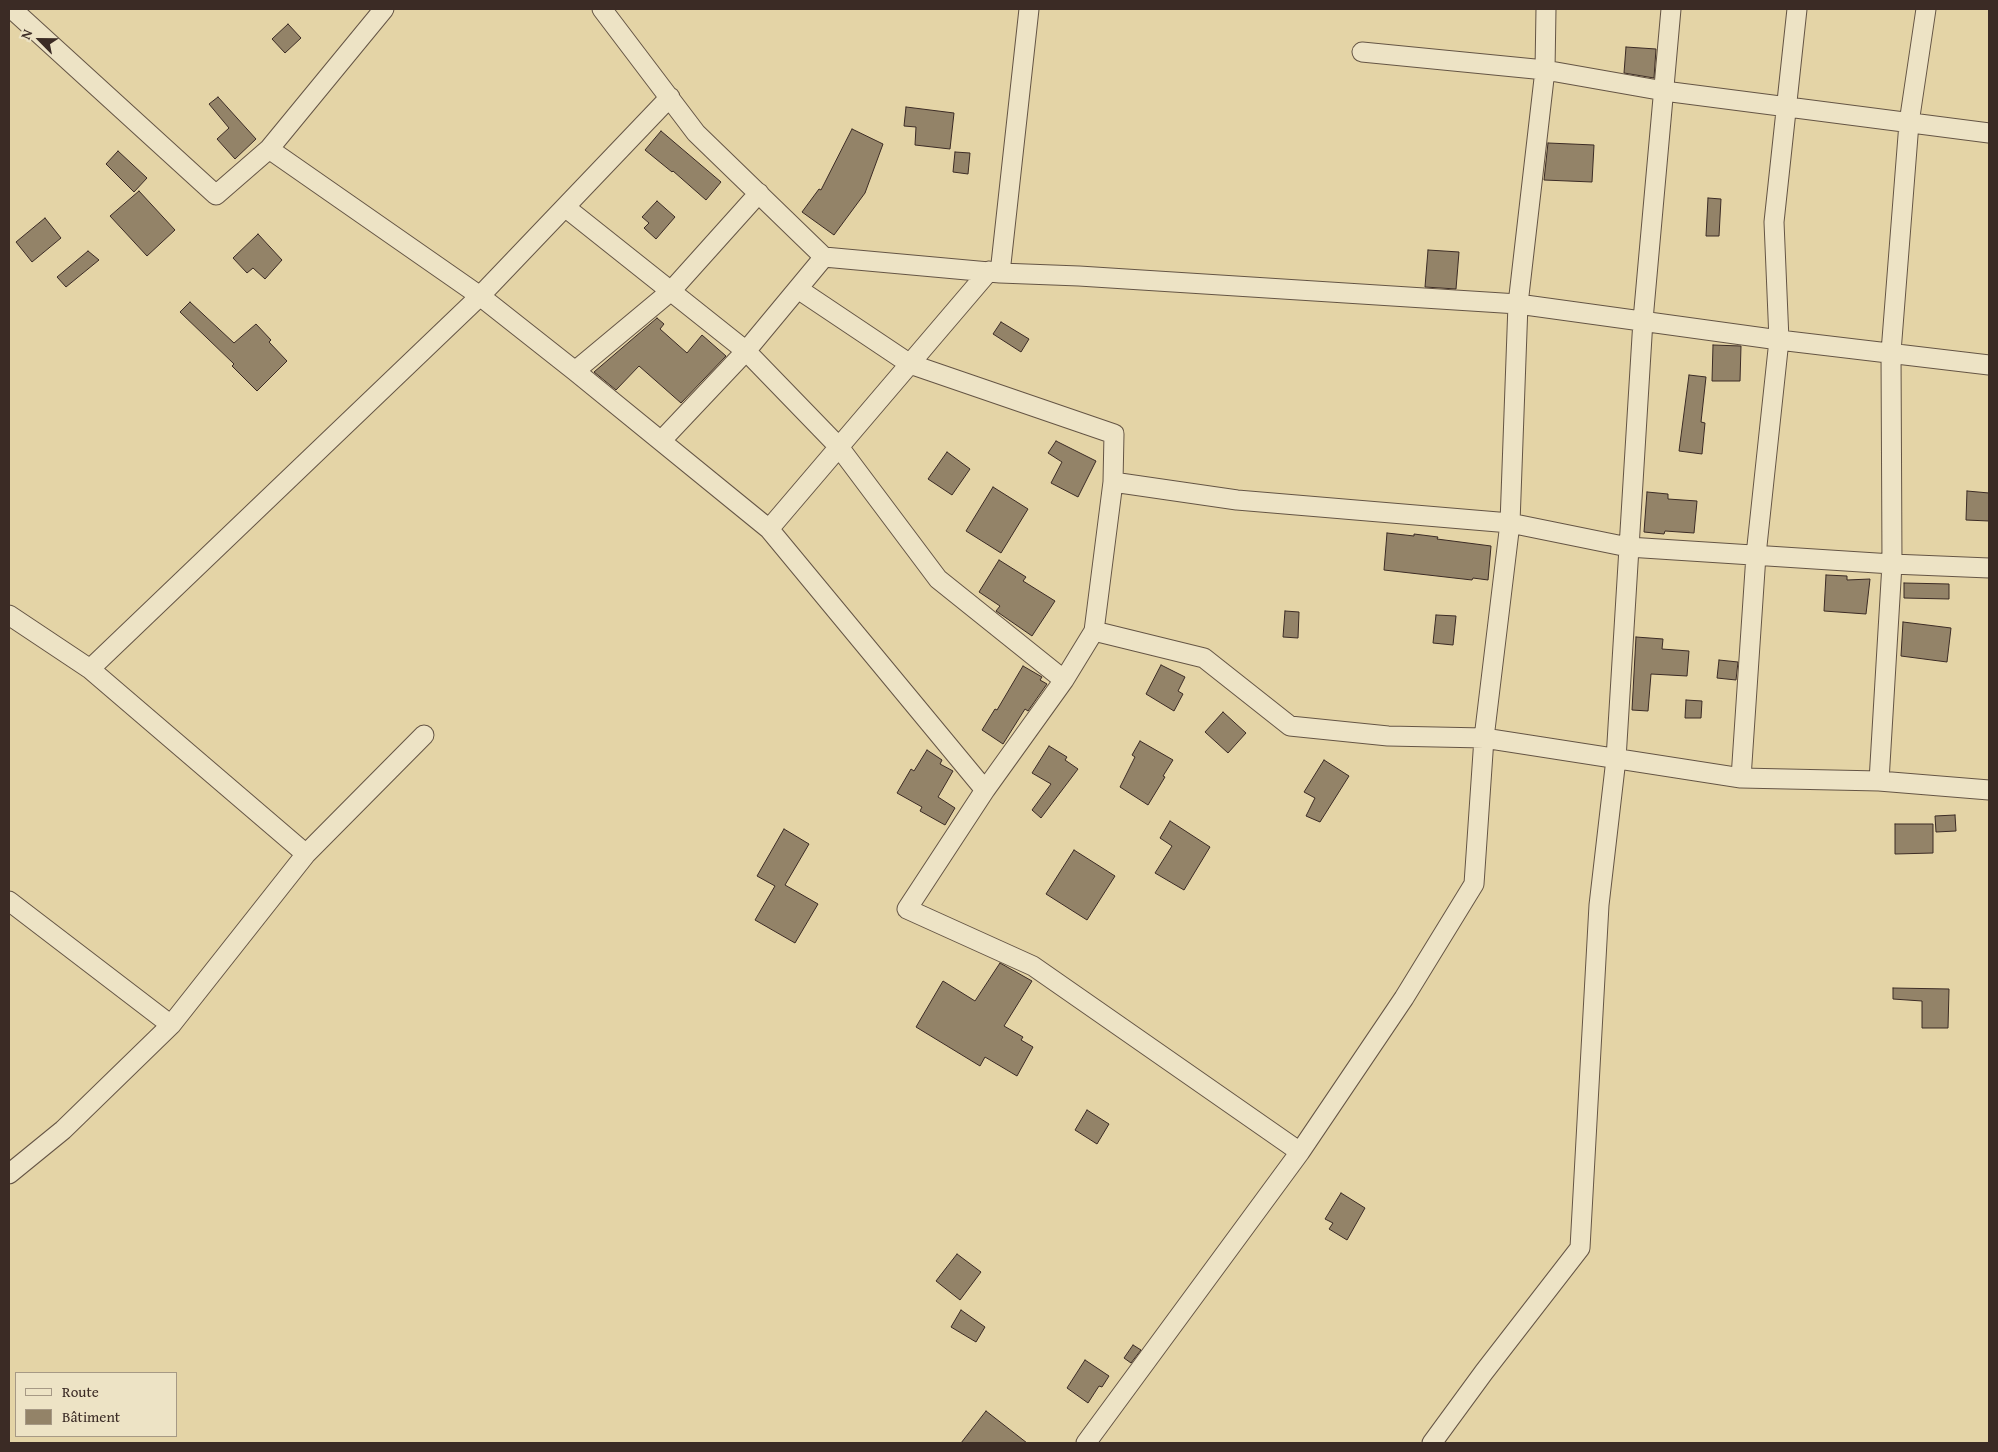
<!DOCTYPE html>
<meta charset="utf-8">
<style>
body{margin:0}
#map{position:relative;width:1998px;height:1452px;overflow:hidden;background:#e4d4a6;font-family:"Gentium Book Plus",serif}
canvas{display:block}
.frame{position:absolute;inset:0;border:10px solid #3b2b25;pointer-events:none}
.legend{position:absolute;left:15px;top:1372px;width:162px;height:65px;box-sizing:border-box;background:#ede3c5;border:1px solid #a69985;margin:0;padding:6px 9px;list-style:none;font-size:15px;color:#3b2b25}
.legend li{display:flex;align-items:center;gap:10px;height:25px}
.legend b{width:25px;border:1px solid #a69985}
.north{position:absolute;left:15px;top:15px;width:50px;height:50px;-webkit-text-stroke:4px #ede3c5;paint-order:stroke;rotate:293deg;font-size:14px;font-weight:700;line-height:20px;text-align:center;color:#3b2b25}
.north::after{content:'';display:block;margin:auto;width:18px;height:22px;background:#3b2b25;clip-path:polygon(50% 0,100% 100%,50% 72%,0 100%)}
</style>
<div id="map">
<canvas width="1998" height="1452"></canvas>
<div class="frame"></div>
<ul class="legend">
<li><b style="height:6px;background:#ede3c5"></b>Route</li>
<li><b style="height:14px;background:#938368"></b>Bâtiment</li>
</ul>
<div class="north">N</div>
</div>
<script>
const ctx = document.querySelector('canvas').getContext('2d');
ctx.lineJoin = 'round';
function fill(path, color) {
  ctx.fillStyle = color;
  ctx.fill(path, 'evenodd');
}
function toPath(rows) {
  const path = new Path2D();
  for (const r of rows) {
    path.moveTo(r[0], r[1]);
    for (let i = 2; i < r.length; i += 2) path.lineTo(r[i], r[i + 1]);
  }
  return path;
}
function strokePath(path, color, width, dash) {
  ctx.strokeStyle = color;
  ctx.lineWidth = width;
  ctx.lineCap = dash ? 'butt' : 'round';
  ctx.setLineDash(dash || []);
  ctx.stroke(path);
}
const building = toPath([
 [288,24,301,38,285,53,272,39,288,24],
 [1626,47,1656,49,1654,78,1624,73,1626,47],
 [218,97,256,139,235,159,217,139,229,128,209,104,218,97],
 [906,107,954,113,950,149,915,145,916,127,904,126,906,107],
 [852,129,883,144,865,193,834,235,802,212,819,189,821,190,852,129],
 [661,131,721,182,706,200,673,171,672,172,645,150,661,131],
 [1548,143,1594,145,1592,182,1544,180,1548,143],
 [118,151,147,178,134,192,106,164,118,151],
 [955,152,970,153,968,174,953,172,955,152],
 [139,191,175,230,147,256,110,216,139,191],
 [1708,198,1721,199,1719,236,1706,236,1708,198],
 [657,201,675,217,656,239,644,228,649,223,642,217,657,201],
 [45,218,61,238,32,262,16,242,45,218],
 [258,234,282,260,265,279,253,268,247,273,233,258,258,234],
 [1428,250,1459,252,1456,289,1425,287,1428,250],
 [88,251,99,260,66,287,57,277,88,251],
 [190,302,234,343,256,324,271,340,269,342,287,361,257,391,232,366,234,364,180,312,190,302],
 [657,318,664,324,660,329,687,353,702,335,726,356,681,403,639,366,616,390,594,372,657,318],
 [1001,322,1029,339,1021,352,993,334,1001,322],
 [1713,345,1741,346,1740,381,1712,381,1713,345],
 [1689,375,1706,377,1701,422,1705,423,1702,454,1679,451,1689,375],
 [1056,441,1096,461,1078,497,1051,483,1062,462,1048,453,1056,441],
 [947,452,970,469,952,495,928,479,947,452],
 [993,487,1028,509,1001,553,966,531,993,487],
 [1967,491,1989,493,1989,521,1966,520,1967,491],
 [1647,492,1668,494,1668,499,1697,501,1694,533,1665,531,1664,534,1644,532,1647,492],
 [1387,533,1414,536,1414,534,1438,537,1437,539,1491,546,1488,580,1473,578,1472,580,1384,570,1387,533],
 [999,560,1026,577,1023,581,1055,601,1032,636,996,611,1000,606,979,592,999,560],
 [1826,575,1847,576,1847,580,1870,579,1866,614,1824,611,1826,575],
 [1904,583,1949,584,1949,599,1904,598,1904,583],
 [1285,611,1299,612,1298,638,1283,637,1285,611],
 [1436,615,1456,616,1453,645,1433,643,1436,615],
 [1903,622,1951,628,1947,662,1901,656,1903,622],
 [1636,637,1663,639,1662,649,1689,651,1687,676,1651,674,1648,711,1632,710,1636,637],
 [1719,660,1738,662,1736,680,1717,678,1719,660],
 [1161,665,1185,677,1178,691,1183,694,1174,711,1146,694,1161,665],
 [1023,666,1042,677,1040,680,1047,684,1028,711,1025,709,1003,744,982,730,995,709,997,710,1023,666],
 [1686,700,1702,701,1701,718,1685,718,1686,700],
 [1223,712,1246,733,1228,753,1205,732,1223,712],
 [1140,741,1173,760,1163,776,1165,777,1148,805,1120,787,1135,757,1132,755,1140,741],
 [1049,746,1067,757,1065,760,1078,769,1041,818,1032,810,1051,784,1032,773,1049,746],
 [927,750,942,760,940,764,953,771,938,797,955,808,945,825,920,811,922,807,897,793,911,769,914,771,927,750],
 [1324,760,1349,776,1320,822,1306,816,1315,798,1304,792,1324,760],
 [1955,815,1956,831,1936,832,1935,816,1955,815],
 [1170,821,1210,847,1184,890,1155,873,1172,846,1160,838,1170,821],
 [1895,824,1933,824,1933,853,1895,854,1895,824],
 [784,829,809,844,785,885,818,904,795,943,755,920,775,886,757,876,784,829],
 [1074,850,1115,876,1087,920,1046,894,1074,850],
 [1000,963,1032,981,1004,1026,1023,1037,1021,1040,1033,1047,1017,1076,985,1057,980,1066,916,1027,943,981,975,1001,1000,963],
 [1893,988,1949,989,1948,1028,1922,1028,1922,1001,1893,999,1893,988],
 [1087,1110,1109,1124,1097,1144,1075,1130,1087,1110],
 [1341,1193,1365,1208,1347,1240,1329,1229,1333,1223,1325,1219,1341,1193],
 [957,1254,981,1272,960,1300,936,1281,957,1254],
 [961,1310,985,1327,976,1342,951,1327,961,1310],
 [1133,1345,1141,1350,1131,1363,1124,1358,1133,1345],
 [1085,1360,1109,1376,1102,1387,1099,1386,1088,1403,1067,1388,1085,1360],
 [986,1411,1027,1443,961,1443,986,1411]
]);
const minor = toPath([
 [12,9,216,195,269,149,384,9],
 [602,9,696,133,824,257,1000,273,1079,276,1518,304,1779,340,1989,365],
 [1362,52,1545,70,1664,91,1989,133],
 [269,149,480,296,575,371,769,529,985,790],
 [565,207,746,351,839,447,938,579,1064,680],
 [1000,273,1029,9],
 [798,289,910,364,1114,434,1113,482,1237,500,1510,523,1628,547,1892,564,1989,568],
 [575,371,671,291,759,193],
 [661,441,746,351,824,257],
 [1113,482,1094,631,1064,680,985,790,907,909,1033,966,1300,1152],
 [769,529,989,271],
 [9,615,90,669,306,854],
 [1094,631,1204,658,1290,726,1388,736,1484,738,1741,778,1879,781,1989,790],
 [90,669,480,296,670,97],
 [1741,778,1756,555,1779,340,1774,222,1797,9],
 [1879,781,1892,564,1891,352,1909,123,1926,9],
 [9,901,171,1025],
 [9,1174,63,1130,171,1025,306,854,424,735],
 [1086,1443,1300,1152,1404,998,1474,884,1484,738,1510,523,1518,304,1545,70,1546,9],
 [1432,1443,1484,1372,1580,1248,1599,905,1616,759,1643,320,1671,9]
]);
fill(building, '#938368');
strokePath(building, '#3b2b25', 1);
strokePath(minor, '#655545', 21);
strokePath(minor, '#ede3c5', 19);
</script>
